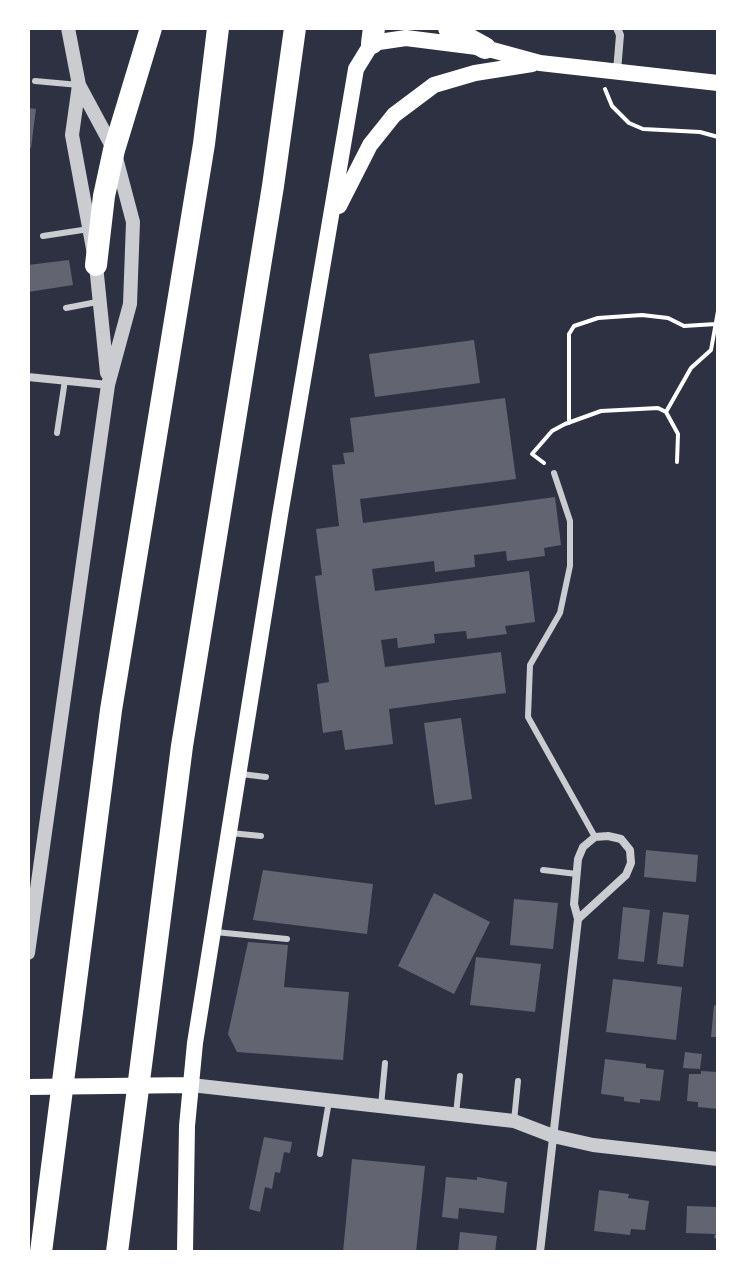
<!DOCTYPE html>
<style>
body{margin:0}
#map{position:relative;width:746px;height:1280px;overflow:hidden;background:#2d3142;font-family:"Varela Round",sans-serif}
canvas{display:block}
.frame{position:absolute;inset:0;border:30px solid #fff;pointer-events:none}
</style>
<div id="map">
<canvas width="746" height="1280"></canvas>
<div class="frame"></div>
</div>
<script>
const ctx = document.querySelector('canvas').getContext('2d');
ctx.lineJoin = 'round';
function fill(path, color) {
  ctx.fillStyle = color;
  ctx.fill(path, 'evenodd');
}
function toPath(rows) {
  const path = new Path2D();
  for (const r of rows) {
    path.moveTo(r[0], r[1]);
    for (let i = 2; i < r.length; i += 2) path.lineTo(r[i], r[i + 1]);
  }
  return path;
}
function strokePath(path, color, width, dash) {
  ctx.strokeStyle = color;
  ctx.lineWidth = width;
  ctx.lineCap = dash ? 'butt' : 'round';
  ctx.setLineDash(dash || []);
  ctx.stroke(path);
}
const building = toPath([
 [28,108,36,109,31,148,28,148],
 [69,260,73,285,28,292,28,265],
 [474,340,480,383,375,397,369,354],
 [505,398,516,479,360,499,363,523,555,497,561,545,544,548,545,556,507,561,506,551,474,555,475,567,435,572,434,561,372,569,375,591,529,571,535,622,505,626,507,634,467,639,466,631,434,634,435,643,398,648,397,638,381,640,385,667,501,652,506,693,389,709,393,744,345,750,342,730,323,733,317,684,329,682,315,576,322,575,316,529,339,526,332,465,345,464,343,453,354,452,350,418],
 [461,718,472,799,435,805,424,723],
 [646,850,698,855,696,882,644,877],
 [263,870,373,884,367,934,253,920],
 [434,893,490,922,454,994,398,966],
 [514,899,558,903,553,949,510,945],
 [623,907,650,910,644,962,618,959],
 [663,912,689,915,683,967,657,964],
 [248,942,288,945,284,987,349,992,343,1060,237,1052,228,1034],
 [476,957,541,964,535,1012,470,1005],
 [613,979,682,987,676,1040,606,1032],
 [714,1005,718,1006,718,1037,711,1037],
 [685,1052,702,1054,700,1069,683,1068],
 [605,1059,646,1064,646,1068,664,1070,660,1101,640,1099,640,1103,624,1101,624,1097,601,1094],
 [701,1071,718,1072,718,1109,698,1107,698,1102,687,1101,689,1074,701,1074],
 [264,1137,292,1142,290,1153,284,1152,280,1173,275,1172,272,1189,265,1187,260,1212,249,1209],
 [352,1159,425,1166,416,1252,343,1252],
 [446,1177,477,1180,477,1177,507,1182,504,1213,459,1208,458,1219,442,1217],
 [599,1190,629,1194,628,1198,649,1201,645,1230,631,1229,630,1235,594,1231],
 [687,1206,718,1207,718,1239,714,1238,715,1234,686,1233],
 [460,1232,497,1236,495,1252,458,1252]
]);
const path = toPath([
 [605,89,612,106,629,123,643,129,700,132,718,137],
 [666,412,691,368,711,350,718,311],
 [569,423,569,334,574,326,598,318,642,315,668,318,684,326,716,324],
 [544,463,532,454,552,431,565,424,601,411,658,408,666,412,678,434,677,462]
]);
const service = toPath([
 [35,81,79,85],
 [43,236,89,229],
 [66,308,97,302],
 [57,433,65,380],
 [554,473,570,521,570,566,560,613,530,665,528,717,595,837],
 [241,774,266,777],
 [230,833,261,836],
 [543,870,577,874],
 [215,932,287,939],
 [381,1106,385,1063],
 [456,1114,460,1076],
 [514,1121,518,1081],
 [320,1154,329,1101]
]);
const minor = toPath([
 [617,71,620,35,617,28],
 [28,377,108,385],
 [608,836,621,839,630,850,631,863,626,875,578,919,574,904,578,859,583,847,595,837,608,836],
 [540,1252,578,919]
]);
const tertiary = toPath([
 [79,85,72,135,96,265,107,373],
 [28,953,108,385,130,304,133,222,114,150,79,85,68,28],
 [191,1085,514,1121,553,1136,593,1145,718,1159]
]);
const secondary = toPath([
 [339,206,370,145,394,115,434,85,475,73,532,64],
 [28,1087,191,1085],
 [185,1252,187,1126,195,1043,280,515,356,69,372,43,406,38,485,48,540,63,718,83]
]);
const motorway = toPath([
 [449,28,485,48],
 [372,43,374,28],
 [96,265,104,196,114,150,151,28],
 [41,1252,111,710,204,144,218,28],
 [117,1252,182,746,273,186,295,28]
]);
fill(building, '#626471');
strokePath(path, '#fff', 4);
strokePath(service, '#caccd0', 6);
strokePath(minor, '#caccd0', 8);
strokePath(tertiary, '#caccd0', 14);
strokePath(secondary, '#fff', 16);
strokePath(motorway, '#fff', 22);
</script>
